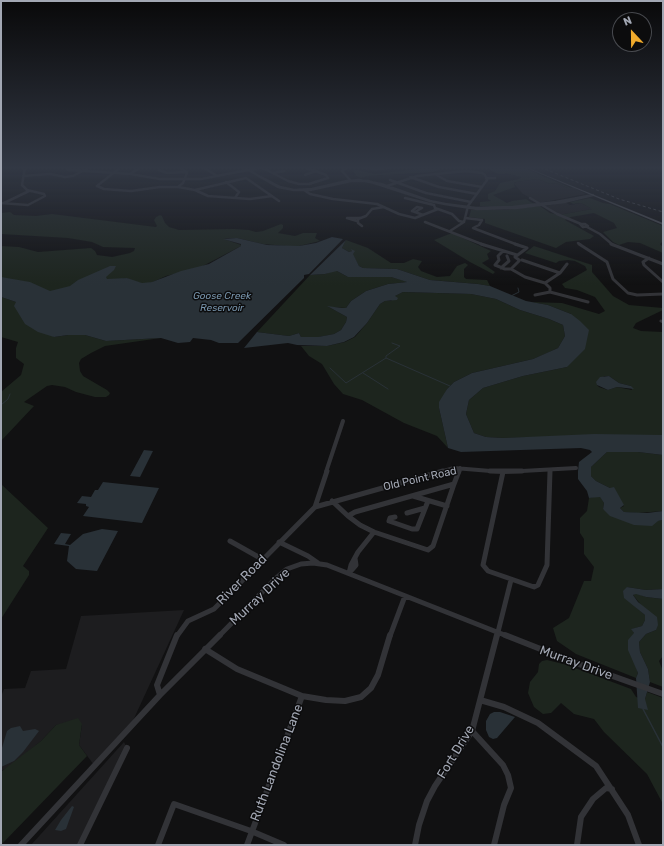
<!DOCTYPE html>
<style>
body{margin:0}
#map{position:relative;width:664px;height:846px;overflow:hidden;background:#111112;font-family:Rubik,sans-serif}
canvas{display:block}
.frame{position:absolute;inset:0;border:2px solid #a2a7b3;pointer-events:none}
.north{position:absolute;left:612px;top:12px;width:40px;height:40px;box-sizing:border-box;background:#0c0c0d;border:1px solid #484a4f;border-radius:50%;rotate:338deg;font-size:11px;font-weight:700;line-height:16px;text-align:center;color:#a2a7b3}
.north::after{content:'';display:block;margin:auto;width:14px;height:18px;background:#efaa2c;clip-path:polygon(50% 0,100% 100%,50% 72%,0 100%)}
</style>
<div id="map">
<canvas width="664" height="846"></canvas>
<div class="frame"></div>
<div class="north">N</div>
</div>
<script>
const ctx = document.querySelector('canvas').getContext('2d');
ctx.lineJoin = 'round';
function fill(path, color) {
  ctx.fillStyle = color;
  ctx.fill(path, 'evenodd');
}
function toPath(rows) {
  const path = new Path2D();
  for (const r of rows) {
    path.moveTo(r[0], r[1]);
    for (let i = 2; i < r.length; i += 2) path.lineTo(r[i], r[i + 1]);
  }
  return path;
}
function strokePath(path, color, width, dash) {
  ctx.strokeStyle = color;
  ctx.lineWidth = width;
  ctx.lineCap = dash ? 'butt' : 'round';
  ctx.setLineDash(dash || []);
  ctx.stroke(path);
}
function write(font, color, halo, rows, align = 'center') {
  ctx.font = font + ' Rubik,sans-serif';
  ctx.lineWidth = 3;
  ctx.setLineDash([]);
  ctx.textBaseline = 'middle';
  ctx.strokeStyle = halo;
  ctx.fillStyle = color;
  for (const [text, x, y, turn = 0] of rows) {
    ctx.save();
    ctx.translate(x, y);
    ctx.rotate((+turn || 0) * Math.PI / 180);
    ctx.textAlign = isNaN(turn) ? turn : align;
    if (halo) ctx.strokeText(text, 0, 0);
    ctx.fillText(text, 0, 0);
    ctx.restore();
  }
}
const built = toPath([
 [538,179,550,184,556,183,568,188,573,187,586,194,539,203,523,194,514,184,516,182],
 [565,202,570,205,581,203,593,209,559,215,545,206],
 [184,610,131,725,94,765,79,745,82,724,56,725,41,741,11,766,1,771,1,697,4,689,25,688,31,671,66,669,81,616],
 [124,742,127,748,80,845,31,845]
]);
const green = toPath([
 [437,167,446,167,433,172,368,176,361,178,353,175,356,175,353,171,356,170,375,174],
 [485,167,522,167,571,188,568,188,556,183,550,184,538,179,516,182,514,183,515,187,493,195,507,203,512,201,526,199,534,204,503,208,480,206,480,202,491,201,488,199,488,194,495,191,500,183,519,179,521,177,505,173,506,174,498,174],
 [590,198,603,203,610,204,663,226,663,241,660,244,663,247,663,253,640,243,628,242,619,245,613,242,603,232,617,228,614,223,594,213,571,217,565,220,594,236,590,239,566,242,556,248,485,223,485,219,469,217,471,210,504,210,540,206,550,213,559,215,592,209,581,203,573,204,570,202],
 [10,212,14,215,36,216,52,214,156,227,157,226,154,220,156,217,160,215,162,216,165,223,169,227,179,230,234,229,249,230,256,232,263,231,281,224,283,225,283,228,278,233,295,236,303,233,317,233,315,238,320,241,299,246,286,246,263,244,237,238,228,238,224,239,241,245,241,246,199,268,166,276,153,282,145,284,132,281,127,278,58,293,1,281,1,246,19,247,38,252,91,248,95,251,97,255,112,257,130,253,134,251,135,248,103,247,92,242,68,238,1,234,1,213],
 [452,233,491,251,487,254,489,259,482,263,495,272,493,274,470,262,434,240],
 [346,240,368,248,391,263,404,263,413,259,422,261,418,267,421,271,437,277,450,276,457,266,465,263,468,265,464,269,464,277,466,279,487,280,490,286,478,284,430,280,397,269,363,268,359,266,352,254,354,252,352,251,349,252,342,248],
 [534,246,592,265,592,272,613,296,629,305,663,308,663,310,636,323,633,328,641,331,663,332,663,435,503,438,486,437,474,433,466,414,469,400,483,388,523,376,567,367,571,314,548,305,531,302,562,303,599,314,605,311,595,297,577,290,565,288,562,284,587,270,585,266,575,261,568,260,559,261,556,263,525,253],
 [604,376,609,376,619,383,631,386,632,390,617,387,608,390,599,387,597,385],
 [333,271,337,271,348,277,391,277,408,282,388,284,366,291,351,301,346,308,329,307,347,317,346,322,341,330,334,334,319,337,301,337,299,333,289,336,257,332,310,275,325,274],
 [403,292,471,294,496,299,520,310,549,319,563,325,565,336,558,348,545,354,533,359,472,373,454,382,447,389,439,408,448,448,437,436,404,423,362,400,343,394,334,384,322,364,309,356,301,346,327,346,345,342,355,337,367,323,380,304,385,301,391,301,395,296],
 [1,297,16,302,54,337,68,335,85,335,106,341,161,338,105,346,91,353,81,359,79,363,80,371,83,376,107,390,110,393,109,395,106,397,95,397,76,392,65,387,52,385,47,386,24,402,34,406,1,441,1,392,21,375,24,364,16,358,16,348,18,342,1,337],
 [607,452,638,452,663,455,663,511,638,513,624,512,620,508,624,506,610,488,596,481,591,476,591,467],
 [1,484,48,528,23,566,29,571,29,575,1,619],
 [600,496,604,503,603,509,658,521,663,520,663,589,646,590,627,587,637,608,645,615,645,620,642,626,632,629,634,633,635,664,638,673,636,678,576,654,557,641,553,628,569,618,584,581,591,581,594,567,584,554,584,539,580,533,580,518,587,511,589,498],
 [636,593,646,597,663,599,663,656,659,661,663,671,663,687,650,682,648,669,640,652,639,642,646,634,656,630,642,606,633,595],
 [547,660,567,665,631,689,636,697,645,699,647,692,663,698,663,804,647,774,604,732,594,719,574,714,561,703,551,713,543,714,534,707,528,693,530,682,538,672,539,664,542,661],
 [78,718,82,724,79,745,87,756,1,845,2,771,41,741,56,725]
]);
const water = toPath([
 [332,237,343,239,309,274,304,275,304,278,238,343,219,343,211,340,193,338,190,342,178,343,161,338,106,341,85,335,68,335,54,337,38,332,25,324,14,306,16,302,1,297,1,277,30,282,50,291,70,286,78,280,110,266,116,266,114,270,106,277,107,279,127,278,142,283,152,282,181,271,209,264,241,246,241,244,223,239,237,238,267,245,299,246,316,243],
 [346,240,342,248,349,252,352,251,351,249,355,251,353,254,359,266,363,268,397,269,430,280,478,284,490,286,526,301,548,305,571,314,580,321,589,330,585,349,567,367,523,376,483,388,469,400,466,414,474,433,486,437,503,438,594,434,663,435,663,455,638,452,607,452,591,467,591,476,596,481,610,488,614,487,624,505,620,508,624,512,647,513,663,511,663,520,658,521,652,526,634,525,610,516,603,509,604,503,600,497,589,498,587,491,578,479,578,471,579,462,592,452,590,450,581,448,461,452,448,448,439,408,439,402,447,389,454,382,472,373,533,359,558,348,565,336,563,325,549,319,520,310,496,299,471,294,403,292,395,296,398,298,397,300,385,301,380,304,367,323,354,337,344,342,327,346,297,345,288,343,244,348,257,332,289,336,299,333,301,337,318,337,334,334,341,330,346,322,347,317,327,306,342,308,346,308,351,301,366,291,388,284,407,282,391,277,348,277,337,271,325,274,310,275],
 [609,376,619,383,631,386,634,389,617,387,608,390,597,385,596,382,600,377],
 [144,450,153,451,140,477,130,476],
 [103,482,159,488,142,523,83,516,89,507,86,506,86,504,77,503,82,496,91,497,95,490,98,490],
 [102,529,118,531,97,571,76,569,67,561,69,546,54,544,61,533,71,534,65,544,70,545,83,534],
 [627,587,646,590,663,589,663,599,646,597,636,594,633,595,638,602,657,617,658,625,656,630,646,634,639,642,640,652,648,669,650,682,645,699,648,710,638,708,636,678,638,673,628,650,628,640,634,633,631,629,642,626,645,620,645,615,624,598,623,591],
 [494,712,500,712,515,717,497,738,493,739,489,737,486,730,486,721,490,714],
 [20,726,23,731,35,729,39,731,23,752,14,761,1,767,1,751,7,731,11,728],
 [72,806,74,807,66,829,61,831,55,830,61,820]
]);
const streamFar1 = toPath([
 [511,167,519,167],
 [557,167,569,167],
 [511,296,519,292,518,288],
 [386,358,386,356,400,346,392,343],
 [330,368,346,383,386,358,450,386],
 [363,373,388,389],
 [1,405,8,399,10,394]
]);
const stream = toPath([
 [643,709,663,747]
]);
const minorFar4 = toPath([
 [67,167,67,169,70,170,130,174,160,179,201,179,264,167],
 [121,167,97,186,104,189,131,191,160,187,178,187,195,190,208,196,250,199,272,196],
 [203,167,217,176],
 [244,167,257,175],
 [261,167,288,181,299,184,309,184,328,178,326,175,304,167],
 [347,167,342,171,351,181],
 [359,167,376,169,396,167],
 [159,170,167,173,187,172],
 [273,173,284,171],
 [130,174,141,167],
 [435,174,447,181,482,187],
 [257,175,280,187,294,190,278,187,257,175],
 [305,175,316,171],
 [23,176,50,174,65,177,73,176,90,167],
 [410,177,439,187,477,194],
 [486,178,495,178],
 [390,180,426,193,471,202],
 [226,182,239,192,235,198],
 [387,186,417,176,466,171,482,173,485,175,487,180,468,206,464,222],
 [178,187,183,183,187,173,180,167],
 [195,190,246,178,279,201],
 [294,190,310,190,351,181,368,181,430,201],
 [294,190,312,189,347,181,359,180,381,184,430,201],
 [304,190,310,194,333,199,377,204,399,214,415,218,438,209],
 [593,195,564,202,516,208,477,209,445,204,476,208,513,207,556,202,593,195],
 [405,198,434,205,435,208,452,214,459,221,464,222],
 [530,198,557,214,581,224],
 [430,201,445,204],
 [430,201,445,204],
 [1,203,28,205,45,196,44,194,27,190,22,185,25,167],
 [4,203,29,191],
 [417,207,422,208,415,212,412,211,417,207],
 [415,212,423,215],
 [465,218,482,220,479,225,473,228,518,245],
 [357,221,347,218,360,218],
 [425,222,484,245],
 [580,224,585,224,588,226,583,227,580,224],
 [362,226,358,223,358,219,366,216,372,209,384,207],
 [587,227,600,234,613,245],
 [450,231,464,222],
 [578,243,581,245]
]);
const minorFar3 = toPath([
 [481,244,517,255],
 [515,244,527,248],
 [579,244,607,262,613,279,628,293,637,295,663,294],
 [611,244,663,264],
 [503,251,498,256,499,260,495,265,505,269,511,269],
 [649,258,643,262,644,265,663,282],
 [519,260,515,257,527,248],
 [522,260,560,273,545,283],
 [519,261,511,269,525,277,545,283,550,288,550,292],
 [501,268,509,261,507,256],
 [560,273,567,264],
 [550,292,588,302],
 [535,295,550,292],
 [661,321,663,322]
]);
const minorFar2 = toPath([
 [326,472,343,421],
 [440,472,454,468,503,472],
 [459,472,460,468],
 [504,472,576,468]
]);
const minorFar1 = toPath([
 [490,471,522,471],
 [503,472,483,565,488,571,534,587,538,585,547,565,550,471],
 [454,484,459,471],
 [454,484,433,546,428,550,374,532,360,525,348,516,355,512,454,484],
 [413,496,447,506],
 [332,501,348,516],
 [315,507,327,471],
 [407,513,425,508],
 [395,517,390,518,389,521,412,529,417,529,428,501],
 [230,541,262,559],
 [279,542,308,556,318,563],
 [349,573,351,565,358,552,374,532],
 [349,573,356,565,355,558],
 [177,636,188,621,214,609,315,507,443,471],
 [219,636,274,580,287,569,301,564,313,563,327,565,507,636],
 [390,636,405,596],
 [497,636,511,580]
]);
const minor = toPath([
 [505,635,576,663,663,694],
 [205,649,237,669,302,696,326,700,345,701,361,697,371,688,378,675,390,635],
 [160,695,157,685,177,635],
 [480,700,504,707,538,723,596,766,628,815,639,845],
 [472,731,503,765,508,775,511,788,504,805,494,845],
 [21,845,160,695,220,635],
 [80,845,127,748],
 [158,845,174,804,251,831,284,845],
 [247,845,302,696],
 [415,845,419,825,427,801,435,786,472,731,497,635],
 [577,845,581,817,593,799,606,788,612,789]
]);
const major = toPath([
 [524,167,526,167,663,223,663,225,524,167]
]);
const rail = toPath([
 [540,167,619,199,663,212]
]);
const farWaternames = [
 ["Goose Creek",222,296],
 ["Reservoir",222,308]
];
const streetNames = [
 ["Old Point Road",420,479,-13]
];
const nearStreetnames = [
 ["River Road",242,580,-45],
 ["Murray Drive",260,597,-43],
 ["Murray Drive",576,663,20],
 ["Fort Drive",456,752,-59],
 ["Ruth Landolina Lane",277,763,-69]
];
fill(built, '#1d1d1f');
fill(green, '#1d251e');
fill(water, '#293137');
strokePath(streamFar1, '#293137', 1);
strokePath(stream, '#293137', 1.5);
strokePath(minorFar4, '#323337', 2.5);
strokePath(minorFar3, '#323337', 3);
strokePath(minorFar2, '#323337', 4);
strokePath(minorFar1, '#323337', 5);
strokePath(minor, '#323337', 6);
fill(major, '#4e5056');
strokePath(rail, '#494b50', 1, [3, 2.5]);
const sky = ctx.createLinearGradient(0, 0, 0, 285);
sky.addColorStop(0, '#09090a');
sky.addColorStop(0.59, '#323844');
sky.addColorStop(1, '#32384400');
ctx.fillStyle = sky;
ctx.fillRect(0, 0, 664, 285);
write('italic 10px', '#7996ae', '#0c0c0d', farWaternames);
write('11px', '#a2a7b3', '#0c0c0d', streetNames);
write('13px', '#a2a7b3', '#0c0c0d', nearStreetnames);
</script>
